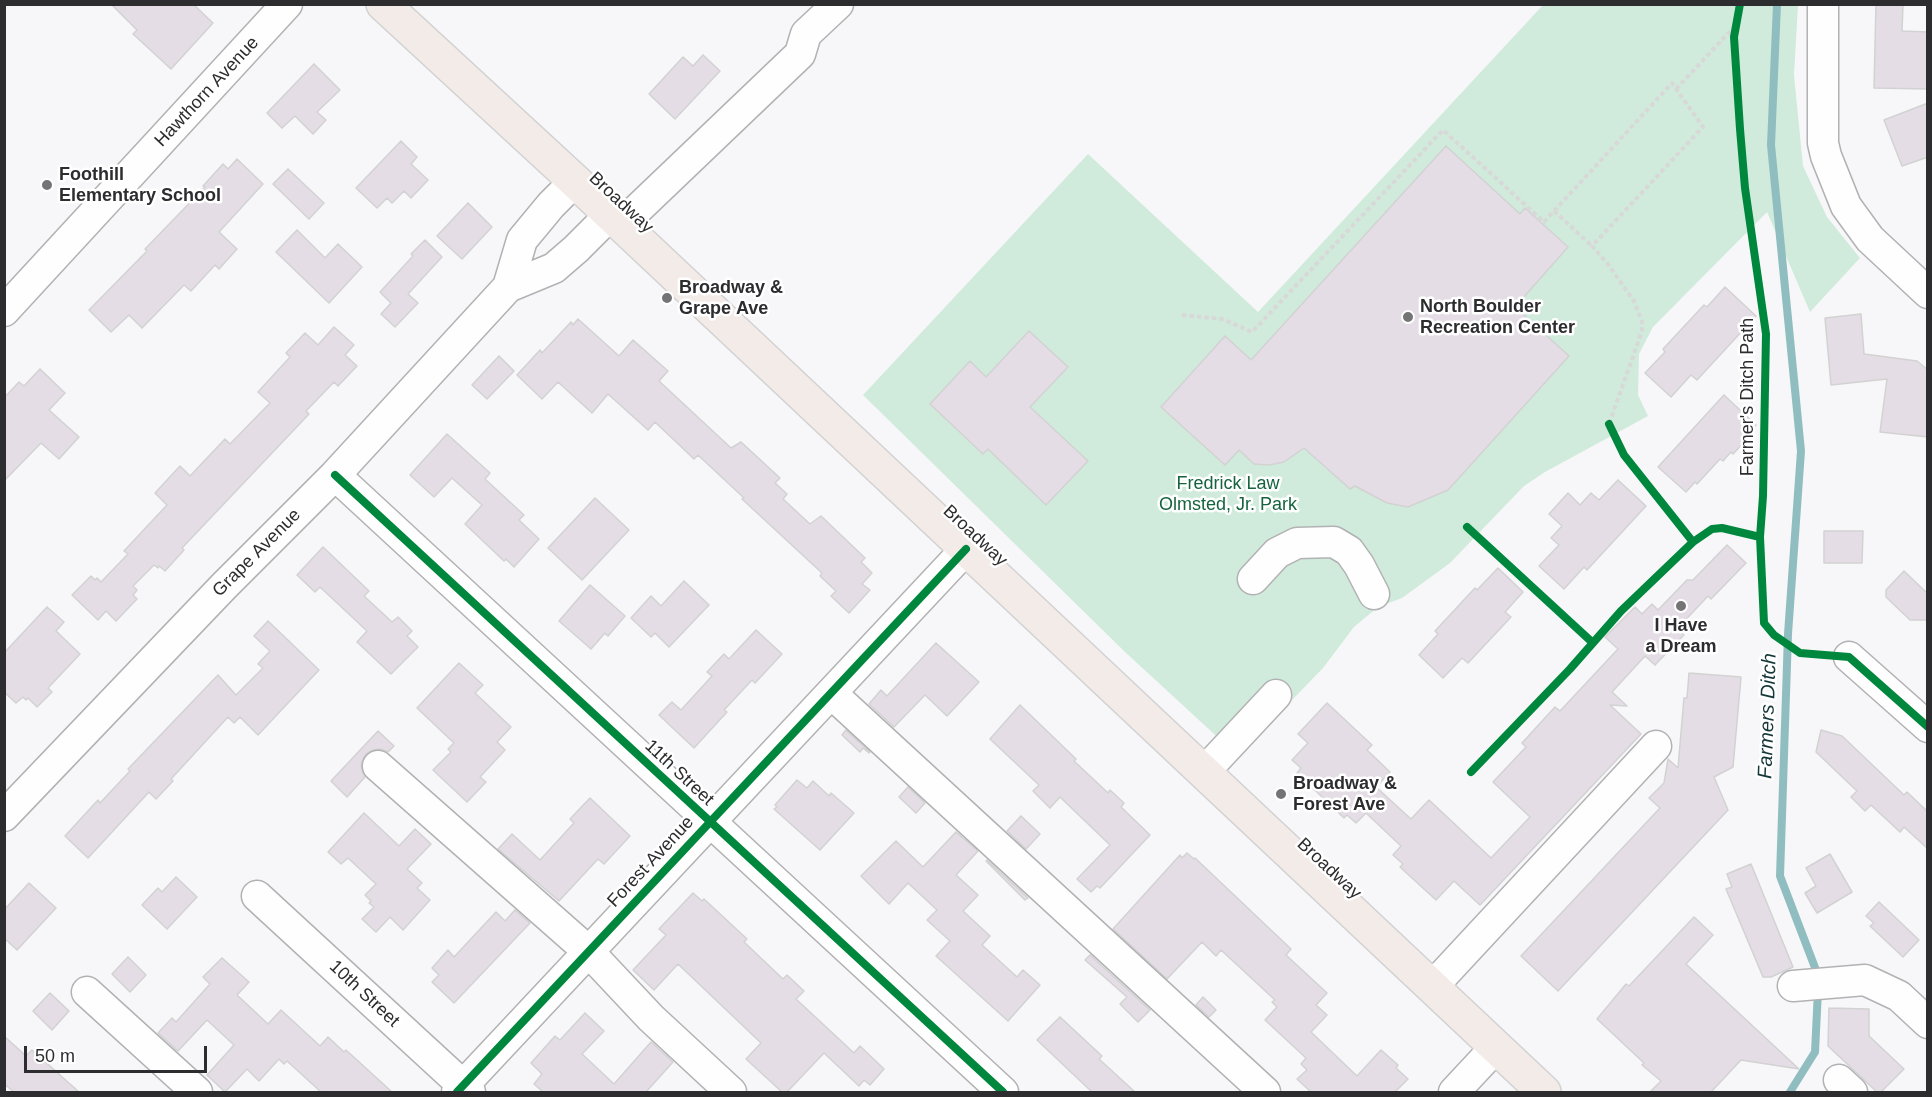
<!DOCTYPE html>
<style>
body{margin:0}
#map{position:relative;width:1932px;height:1097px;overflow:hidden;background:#f7f7f9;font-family:Helvetica,sans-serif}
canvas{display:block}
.frame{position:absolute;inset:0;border:6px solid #2d2d2f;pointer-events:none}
.scale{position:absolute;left:24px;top:1046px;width:183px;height:27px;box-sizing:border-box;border:3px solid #2d2d2f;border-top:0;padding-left:8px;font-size:18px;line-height:21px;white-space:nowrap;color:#2d2d2f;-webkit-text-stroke:4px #fff;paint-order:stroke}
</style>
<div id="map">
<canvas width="1932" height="1097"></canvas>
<div class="frame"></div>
<div class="scale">50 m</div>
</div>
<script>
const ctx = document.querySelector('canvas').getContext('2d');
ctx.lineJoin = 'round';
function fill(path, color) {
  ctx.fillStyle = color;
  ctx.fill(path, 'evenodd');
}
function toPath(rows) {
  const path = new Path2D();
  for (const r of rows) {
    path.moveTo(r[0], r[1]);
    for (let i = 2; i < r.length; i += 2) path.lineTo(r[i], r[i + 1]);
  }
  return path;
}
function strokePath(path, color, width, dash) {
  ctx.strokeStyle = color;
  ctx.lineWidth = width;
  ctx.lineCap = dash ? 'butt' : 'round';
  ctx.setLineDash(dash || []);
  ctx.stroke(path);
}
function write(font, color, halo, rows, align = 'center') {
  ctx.font = font + ' Helvetica,sans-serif';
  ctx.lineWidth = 5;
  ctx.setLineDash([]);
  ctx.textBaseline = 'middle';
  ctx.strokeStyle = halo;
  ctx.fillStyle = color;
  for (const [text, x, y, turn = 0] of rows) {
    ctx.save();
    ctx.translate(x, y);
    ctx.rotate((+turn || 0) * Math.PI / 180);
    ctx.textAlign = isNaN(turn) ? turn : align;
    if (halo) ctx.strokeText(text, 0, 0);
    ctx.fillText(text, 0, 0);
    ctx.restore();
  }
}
const green = toPath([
 [1543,5,1798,5,1794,75,1803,166,1827,217,1860,258,1810,312,1767,212,1653,327,1639,354,1638,395,1648,416,1545,472,1524,486,1450,563,1402,598,1378,607,1354,627,1323,668,1238,756,1125,652,863,395,1088,154,1258,312]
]);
const stream = toPath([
 [1777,4,1771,145,1801,451,1788,634,1780,876,1819,978],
 [1790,1092,1815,1052,1818,990]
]);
const building = toPath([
 [111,4,193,4,213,23,171,69,133,34,137,30,111,4],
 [1876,4,1903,4,1902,31,1928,32,1928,89,1874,88,1876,4],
 [703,55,720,71,675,119,649,94,683,57,693,66,703,55],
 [314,64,340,90,317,112,326,120,313,134,295,116,282,128,267,113,314,64],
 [1928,103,1928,157,1902,166,1884,120,1928,103],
 [401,141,417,157,411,164,428,180,411,198,404,191,392,203,387,198,377,208,356,188,401,141],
 [1446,146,1520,214,1525,208,1568,247,1515,307,1569,356,1448,490,1408,507,1387,503,1355,486,1350,489,1304,448,1284,462,1269,465,1254,464,1239,450,1225,465,1161,407,1225,336,1251,360,1446,146],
 [237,159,263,184,219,232,237,249,219,269,215,265,191,291,184,285,142,328,129,315,111,332,89,310,147,251,145,249,205,187,203,186,223,164,228,169,237,159],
 [288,169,324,203,309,219,273,184,288,169],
 [468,203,492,227,462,259,437,236,468,203],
 [297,230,325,258,338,244,362,267,329,303,276,252,297,230],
 [425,240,442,257,408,294,418,303,395,327,381,314,391,303,380,292,413,256,411,254,425,240],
 [1725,287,1756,316,1697,380,1691,375,1671,397,1645,373,1665,352,1663,349,1704,305,1707,307,1725,287],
 [1861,314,1864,354,1917,361,1928,370,1928,437,1880,432,1887,379,1831,385,1825,318,1861,314],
 [578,319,619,356,633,340,668,371,659,381,731,448,741,442,780,478,775,483,787,494,783,499,810,524,821,516,865,558,861,562,872,573,862,584,870,590,849,613,831,596,836,591,820,576,822,573,742,499,744,498,698,455,694,459,655,422,648,430,608,394,592,413,558,382,542,399,517,375,540,350,542,353,571,322,573,325,578,319],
 [334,327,354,345,345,355,357,366,338,386,334,382,306,411,309,414,182,548,184,550,165,571,159,566,158,568,154,565,133,586,137,590,133,595,137,599,116,621,106,611,98,620,72,595,91,576,95,580,97,578,101,582,128,554,124,551,167,505,155,493,180,466,190,476,225,439,230,444,270,403,258,392,290,357,286,353,305,333,318,345,334,327],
 [1029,331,1068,367,1030,407,1088,461,1046,505,988,449,983,454,930,404,970,361,986,377,1029,331],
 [499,356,514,371,487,399,472,385,499,356],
 [40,369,65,393,49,410,79,437,59,459,41,443,4,481,4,398,19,382,24,386,40,369],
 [1724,395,1756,425,1748,434,1750,436,1733,454,1731,452,1723,461,1720,459,1697,484,1695,482,1686,492,1658,467,1724,395],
 [447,434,490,473,485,479,524,515,519,520,539,539,514,567,506,559,504,561,465,524,482,505,452,478,434,497,410,475,447,434],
 [1618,480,1646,506,1587,570,1584,567,1564,589,1539,566,1559,545,1551,538,1562,526,1549,514,1568,493,1580,505,1591,493,1599,500,1618,480],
 [595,498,629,530,582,580,548,548,595,498],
 [1824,531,1863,531,1862,563,1824,563,1824,531],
 [1727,545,1746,563,1711,599,1708,596,1677,629,1684,635,1655,665,1645,656,1612,692,1627,706,1610,705,1641,734,1480,905,1454,881,1436,900,1400,867,1403,864,1393,855,1401,846,1366,813,1356,823,1347,815,1344,818,1297,773,1301,768,1292,760,1308,743,1298,734,1327,703,1372,745,1367,750,1390,772,1376,787,1411,819,1429,800,1491,858,1530,817,1493,782,1526,747,1522,743,1555,707,1560,711,1618,649,1605,637,1635,607,1642,614,1652,604,1658,610,1687,580,1693,580,1727,545],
 [323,547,369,591,364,596,392,622,398,617,412,631,407,636,418,647,391,674,357,642,367,631,320,587,315,592,297,575,323,547],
 [1498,568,1523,592,1505,612,1511,617,1468,663,1462,658,1443,678,1419,655,1438,634,1435,631,1475,588,1477,590,1498,568],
 [1904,571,1928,594,1928,620,1910,620,1886,597,1886,590,1904,571],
 [684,581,709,605,669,647,655,633,651,637,631,618,651,596,661,606,684,581],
 [590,585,625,616,608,636,605,633,591,649,559,621,590,585],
 [47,607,64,622,56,631,80,654,48,688,52,692,37,707,28,698,26,700,23,697,16,703,4,692,4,653,47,607],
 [268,621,319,670,258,735,240,717,234,723,228,717,171,779,173,781,156,799,149,792,88,858,65,836,98,800,100,803,130,771,128,769,218,675,236,695,263,668,258,664,270,651,254,636,268,621],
 [756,630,782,654,755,683,752,680,724,710,727,712,694,748,659,715,672,702,681,710,712,676,707,672,724,654,729,659,756,630],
 [936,643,979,682,947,716,925,695,894,727,869,704,881,690,887,696,936,643],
 [459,663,483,685,475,693,511,727,497,742,505,750,480,777,486,782,467,802,433,770,451,752,448,749,454,743,417,708,459,663],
 [1689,673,1741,677,1733,767,1714,777,1728,810,1558,991,1521,956,1660,808,1649,798,1664,783,1668,759,1678,768,1684,698,1687,698,1689,673],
 [1020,705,1076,759,1074,761,1108,793,1110,790,1124,803,1121,807,1150,835,1100,888,1097,886,1091,892,1077,879,1110,845,1060,797,1050,808,1033,791,1039,785,990,739,1020,705],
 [846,730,870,752,869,753,863,748,860,752,842,735,846,730],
 [1821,730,1842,736,1904,795,1907,792,1928,812,1928,849,1904,827,1900,832,1871,805,1865,811,1851,797,1857,791,1816,752,1821,730],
 [378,731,394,746,388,752,381,749,373,750,366,754,361,763,362,771,365,777,347,797,331,781,378,731],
 [797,780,807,788,813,781,829,796,831,793,854,813,820,850,774,809,777,807,775,805,797,780],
 [908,787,925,803,916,813,899,797,908,787],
 [590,798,630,836,604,864,598,859,559,901,498,849,512,834,540,860,574,823,570,819,590,798],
 [364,813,399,846,415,829,431,844,407,869,422,883,417,888,430,900,403,930,390,917,376,932,362,919,374,907,369,903,371,901,365,895,376,884,348,858,341,864,328,852,364,813],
 [1021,816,1040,834,1026,849,1007,831,1021,816],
 [956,832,978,851,956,875,978,895,963,911,990,936,982,945,1017,977,1023,970,1040,985,1008,1021,936,956,950,941,927,920,937,910,908,883,889,904,861,876,896,841,923,867,956,832],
 [1187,853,1194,859,1195,858,1291,949,1286,955,1327,993,1316,1005,1327,1015,1311,1032,1357,1076,1381,1050,1398,1065,1396,1068,1408,1079,1395,1092,1311,1092,1297,1079,1307,1070,1301,1064,1306,1058,1265,1020,1277,1007,1272,1002,1275,1000,1221,950,1216,956,1202,942,1167,979,1113,929,1180,855,1182,858,1187,853],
 [1830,854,1852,892,1817,913,1805,893,1816,886,1806,868,1830,854],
 [987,860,1028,898,1025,900,986,861,987,860],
 [1751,864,1793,967,1771,977,1763,977,1726,889,1732,887,1727,874,1751,864],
 [176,877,197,897,167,929,142,905,158,888,162,892,176,877],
 [29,883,56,908,17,950,4,938,4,910,29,883],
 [693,893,702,901,704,899,747,939,744,942,783,979,787,975,804,991,796,999,854,1053,860,1046,884,1069,870,1085,864,1080,859,1086,824,1053,787,1092,782,1092,746,1059,761,1043,678,964,654,990,633,970,666,935,659,929,693,893],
 [1879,902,1919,940,1903,957,1870,926,1874,923,1866,916,1879,902],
 [515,910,530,923,454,1003,432,982,439,975,432,968,448,950,454,957,496,912,505,921,515,910],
 [1694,917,1713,935,1686,964,1799,1069,1741,1060,1711,1092,1650,1092,1661,1081,1642,1065,1644,1063,1597,1019,1626,984,1629,986,1694,917],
 [1090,955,1150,1010,1138,1022,1120,1004,1127,997,1085,960,1090,955],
 [128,957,146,975,130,992,112,974,128,957],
 [222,958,249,982,237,995,268,1024,281,1010,320,1046,328,1037,344,1052,346,1050,392,1092,321,1092,287,1061,284,1064,279,1059,259,1081,247,1069,225,1092,207,1075,234,1045,207,1020,178,1051,158,1033,172,1018,176,1022,210,984,203,977,222,958],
 [50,993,69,1011,52,1030,33,1011,50,993],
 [1203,997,1216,1010,1209,1017,1196,1005,1203,997],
 [1829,1008,1869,1009,1869,1036,1904,1069,1881,1092,1877,1092,1828,1046,1829,1008],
 [585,1013,604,1031,582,1054,614,1084,651,1042,673,1062,646,1092,543,1092,534,1084,542,1074,531,1063,555,1036,560,1040,585,1013],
 [1060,1017,1102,1056,1099,1059,1135,1092,1092,1092,1037,1040,1060,1017],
 [4,1036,26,1056,32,1050,79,1092,14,1092,4,1084,4,1036]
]);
const path = toPath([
 [1676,89,1736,25],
 [1554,211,1592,246],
 [1182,315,1222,319,1252,332,1443,130,1544,222,1672,83,1703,127,1592,246,1607,263,1634,301,1642,322,1642,331,1609,424,1624,455,1693,542],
 [1467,527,1593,643]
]);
const minor = toPath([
 [1823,4,1823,143,1826,156,1846,206,1870,239,1928,293],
 [622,224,800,54,806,34,838,4],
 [508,287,522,240,551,205,575,181],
 [4,311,287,4],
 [335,475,1003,1092],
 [1253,579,1277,553,1297,543,1334,542,1349,551,1359,565,1374,594],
 [1849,657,1928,727],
 [831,693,1265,1092],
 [378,766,588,951,651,1018,731,1092],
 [1204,772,1276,695],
 [4,816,224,586,335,475,508,287,554,268,576,249,611,214],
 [257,896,470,1092],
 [1793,986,1865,980,1899,996,1928,1023],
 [1432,987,1656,746],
 [87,992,197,1092],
 [1839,1080,1852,1092],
 [457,1092,966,549],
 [1454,1092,1496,1047]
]);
const major = toPath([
 [383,4,575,181,1544,1092]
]);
const cycleway = toPath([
 [1740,4,1734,37,1740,129,1745,188,1766,334,1763,496,1760,537,1764,623,1774,635,1800,653,1849,657,1928,727],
 [1609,424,1624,455,1693,542],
 [335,475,1003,1092],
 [1467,527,1593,643],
 [1471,772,1570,669,1621,611,1693,542,1712,529,1722,528,1760,537],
 [457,1092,966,549]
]);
const markers = [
 [47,185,6,"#747476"],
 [667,298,6,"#747476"],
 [1408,317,6,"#747476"],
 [1681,606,6,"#747476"],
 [1281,794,6,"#747476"]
];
const streetNames = [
 ["Hawthorn Avenue",207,92,-47],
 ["Broadway",621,203,43],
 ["Farmer's Ditch Path",1748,397,-90],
 ["Broadway",975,536,43],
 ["Grape Avenue",257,553,-45],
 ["11th Street",679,773,43],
 ["Forest Avenue",651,862,-47],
 ["Broadway",1329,869,43],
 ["10th Street",364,994,43]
];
const poiNames = [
 ["Foothill",59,175],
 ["Elementary School",59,196],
 ["Broadway &",679,288],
 ["Grape Ave",679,309],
 ["North Boulder",1420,307],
 ["Recreation Center",1420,328],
 ["I Have",1681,626,"center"],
 ["a Dream",1681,647,"center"],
 ["Broadway &",1293,784],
 ["Forest Ave",1293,805]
];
const parkNames = [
 ["Fredrick Law",1228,484],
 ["Olmsted, Jr. Park",1228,505]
];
const waterNames = [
 ["Farmers Ditch",1768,716,-88]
];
fill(green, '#d0ebdb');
strokePath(stream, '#90bec0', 8);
fill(building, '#e5dde6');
strokePath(building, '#d2d2d2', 1.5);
strokePath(minor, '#b2b2b4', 33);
strokePath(major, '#d2d2d3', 36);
strokePath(path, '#d8d8d9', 4, [4.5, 3]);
strokePath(minor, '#fefefe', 30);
strokePath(major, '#f2ebe7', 33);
strokePath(cycleway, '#00873e', 8);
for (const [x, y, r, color] of markers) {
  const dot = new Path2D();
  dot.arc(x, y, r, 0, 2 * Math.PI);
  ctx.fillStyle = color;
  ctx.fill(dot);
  strokePath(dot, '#fff', 2);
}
write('18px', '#2d2d2f', '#fff', streetNames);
write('bold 18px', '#2d2d2f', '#fff', poiNames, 'left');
write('18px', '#16643e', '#fff', parkNames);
write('italic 20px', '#163738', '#fff', waterNames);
</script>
